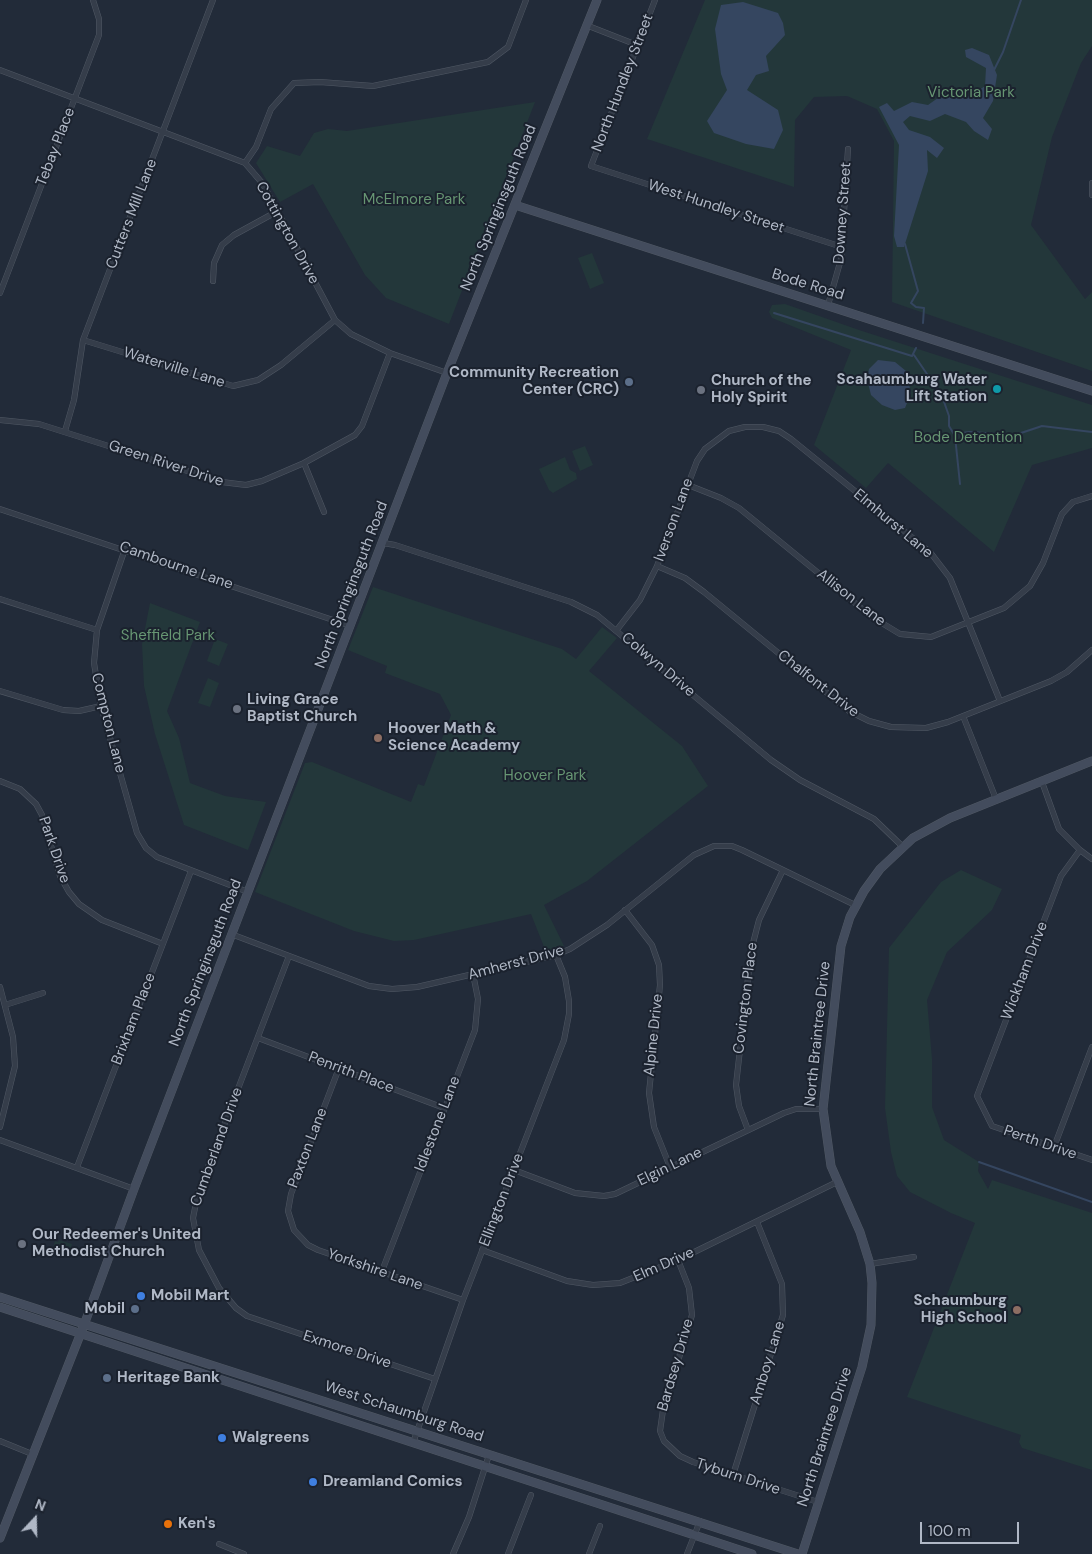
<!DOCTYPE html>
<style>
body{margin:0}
#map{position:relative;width:1092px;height:1554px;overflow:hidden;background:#222b39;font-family:"DM Sans",sans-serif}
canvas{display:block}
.north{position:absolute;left:10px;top:1494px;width:50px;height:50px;-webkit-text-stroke:4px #1b222e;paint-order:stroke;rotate:21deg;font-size:14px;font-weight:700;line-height:20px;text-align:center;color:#b0b8c6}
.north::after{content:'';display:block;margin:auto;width:18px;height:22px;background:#b0b8c6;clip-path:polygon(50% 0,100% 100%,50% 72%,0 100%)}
.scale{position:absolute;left:920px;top:1522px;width:99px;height:22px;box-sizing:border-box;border:2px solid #b0b8c6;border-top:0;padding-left:6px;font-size:15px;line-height:18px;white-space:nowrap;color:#b0b8c6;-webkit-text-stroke:4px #1b222e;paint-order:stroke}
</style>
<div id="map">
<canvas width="1092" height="1554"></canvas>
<div class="north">N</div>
<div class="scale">100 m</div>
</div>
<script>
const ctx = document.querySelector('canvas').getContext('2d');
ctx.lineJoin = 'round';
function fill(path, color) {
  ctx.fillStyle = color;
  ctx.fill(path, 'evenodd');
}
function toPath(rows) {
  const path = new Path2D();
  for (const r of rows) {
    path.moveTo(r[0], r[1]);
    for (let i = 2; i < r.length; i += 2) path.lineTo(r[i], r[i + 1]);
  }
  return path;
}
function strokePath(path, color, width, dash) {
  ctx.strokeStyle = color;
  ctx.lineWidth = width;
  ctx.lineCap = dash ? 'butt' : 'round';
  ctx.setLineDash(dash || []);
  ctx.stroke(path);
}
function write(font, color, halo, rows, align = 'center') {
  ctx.font = font + ' "DM Sans",sans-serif';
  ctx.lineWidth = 4;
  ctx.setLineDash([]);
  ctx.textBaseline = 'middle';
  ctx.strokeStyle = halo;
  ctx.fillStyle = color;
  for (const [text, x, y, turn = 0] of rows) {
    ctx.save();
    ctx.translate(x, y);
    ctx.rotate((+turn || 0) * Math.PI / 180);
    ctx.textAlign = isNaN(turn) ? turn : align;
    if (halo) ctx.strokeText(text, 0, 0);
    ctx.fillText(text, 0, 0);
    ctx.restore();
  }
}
const green = toPath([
 [705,0,1092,0,1092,46,1081,63,1052,137,1031,225,1085,299,1092,292,1092,371,892,302,894,141,877,109,847,96,814,97,795,120,794,187,647,139],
 [535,102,449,324,386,298,365,275,313,184,280,202,256,163,267,146,300,156,314,133,328,129,347,131],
 [592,253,604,283,590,289,578,258],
 [785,304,859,330,1092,405,1092,448,1032,465,994,552,888,463,866,488,814,445,851,350,772,318,769,312,772,305],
 [585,446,593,465,580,471,572,451],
 [565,457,570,470,576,473,577,479,553,493,549,490,539,469],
 [373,587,562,649,576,659,602,627,617,638,589,671,682,746,708,786,587,881,544,905,564,946,546,952,531,914,414,940,394,941,354,931,255,892,305,763,312,762,411,802,418,784,424,786,451,715,440,694,385,673,387,666,348,650],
 [150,603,200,622,167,711,179,738,190,783,225,796,266,802,248,850,184,825,155,734,144,686,142,644],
 [215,639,228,644,219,666,207,661],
 [208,678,219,683,210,707,198,703],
 [961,870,1002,889,992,910,947,952,927,1000,932,1059,932,1107,944,1140,979,1162,978,1171,988,1189,992,1180,1092,1213,1092,1470,1022,1448,1019,1442,1021,1435,907,1397,975,1223,951,1213,910,1192,897,1176,891,1152,885,1108,889,948,941,882],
 [59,1240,72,1244,70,1251,64,1256,51,1254,55,1241,58,1242]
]);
const water = toPath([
 [743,2,778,13,783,23,785,35,766,56,769,71,756,75,747,90,778,110,783,130,774,149,746,144,714,133,707,121,727,90,721,74,715,29,721,5],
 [972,48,989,55,997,75,993,101,983,118,992,129,988,140,974,131,966,122,945,114,930,121,910,116,903,122,909,130,930,137,944,148,937,158,927,150,928,171,904,247,897,247,894,236,899,145,879,107,887,103,894,111,912,102,928,105,942,95,970,96,985,86,986,68,966,57,965,50],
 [878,360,895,362,906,371,911,393,905,408,895,410,882,405,871,395,867,379,869,369]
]);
const stream = toPath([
 [994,70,1003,52,1021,0],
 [905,244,918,291,911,303,916,307,924,308,923,323],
 [774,313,912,356,916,348],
 [914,355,942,396,949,416,949,426,955,436,960,484],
 [954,434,970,432,1015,435,1042,426,1092,432],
 [979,1162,1092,1202]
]);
const street = toPath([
 [655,0,591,166,842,247],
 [586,25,637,45],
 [0,70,245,163,263,184,335,320,351,334,390,353,447,373],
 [245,163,256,147,271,109,294,83,320,82,373,86,488,62,508,47,526,0],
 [1092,183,1092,195],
 [213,281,214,263,222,245,234,235,276,212],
 [0,293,99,35,99,19,93,0],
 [828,305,841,259,848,149],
 [83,340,233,386,258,380,281,365,335,320],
 [0,420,39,424,222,482,246,485,262,481,304,463,355,435,362,426,390,353],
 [65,431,74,400,83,340,213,0],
 [304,463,324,512],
 [688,485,721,498,739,508,872,617,900,634,931,637,1004,608,1030,586,1043,563,1062,514,1073,502,1092,496],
 [0,509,351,626],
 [383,543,395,545,571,602,597,615,771,760,800,780,874,819,902,846],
 [125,549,97,630,94,663,101,706,137,833,146,848,157,857,248,892],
 [657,566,685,578,704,592,849,711,869,721,891,727,926,728,948,722,1051,681,1067,672,1092,650],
 [0,599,97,630],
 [616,631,640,600,657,566,697,461,705,449,729,431,745,427,763,427,779,431,791,439,930,552,950,578,1000,701],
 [0,691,63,710,79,711,101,706],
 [963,716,996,799],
 [0,781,20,789,36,804,42,815,60,876,69,892,79,904,102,920,163,944],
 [1042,782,1059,829,1080,850,1092,859],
 [1080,850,1061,876,977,1096,992,1126,1092,1160],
 [625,910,652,945,659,965,660,985,649,1093,654,1127,670,1167],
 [231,934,369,986,392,989,417,987,556,955,570,949,607,925,694,855,714,846,732,846,742,850,855,905],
 [289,956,198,1193,193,1218,199,1250,219,1288,236,1308,247,1316,435,1379],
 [0,987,13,1037,15,1066,0,1127],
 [5,1005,43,993],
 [258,1038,444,1108],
 [339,1068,291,1194,288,1211,294,1230,308,1245,318,1250,463,1300],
 [748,1130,739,1106,736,1085,751,951,759,920,783,870],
 [0,1140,134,1189],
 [1054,1147,1092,1047],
 [77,1167,191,871],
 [514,1170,575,1193,604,1196,615,1194,784,1113,796,1109,823,1109],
 [482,1250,567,1281,593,1285,620,1283,678,1260,837,1182],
 [678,1260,689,1288,692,1315,663,1410,660,1431,664,1441,680,1456,693,1462,818,1502],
 [870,1264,914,1257],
 [382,1271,475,1030,478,999,473,974],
 [0,1441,32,1454],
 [413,1443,463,1300,564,1040,569,1014,569,1001,565,977,556,955],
 [733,1475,783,1315,782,1284,757,1222],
 [219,1544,244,1554],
 [453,1554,469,1517,489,1455],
 [508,1554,531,1495],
 [589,1554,600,1526],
 [687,1554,700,1521]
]);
const secondary = toPath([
 [515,205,1092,391],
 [0,1297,798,1554],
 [0,1307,752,1554],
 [0,1538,84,1325,134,1189,447,373,597,0],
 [802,1554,862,1367,871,1325,872,1283,870,1264,860,1232,831,1166,823,1109,841,946,850,917,864,891,880,869,913,838,950,818,1092,761]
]);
const markers = [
 [629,382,5,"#5c6f8a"],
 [997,389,5,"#0f9aa8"],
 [701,390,5,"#6b7280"],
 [237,709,5,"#6b7280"],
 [378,738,5,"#8d6e63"],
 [22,1244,5,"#6b7280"],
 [141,1296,5,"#3f7fe0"],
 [135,1309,5,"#5c6f8a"],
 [1017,1310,5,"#8d6e63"],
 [107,1378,5,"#5c6f8a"],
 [222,1438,5,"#3f7fe0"],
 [313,1482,5,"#3f7fe0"],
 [168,1524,5,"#e8710a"]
];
const streetNames = [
 ["North Hundley Street",623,83,-69],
 ["Tebay Place",56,147,-69],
 ["West Hundley Street",716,207,18],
 ["North Springinsguth Road",499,208,-68],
 ["Downey Street",843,213,-86],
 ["Cutters Mill Lane",132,214,-69],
 ["Cottington Drive",287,233,61],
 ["Bode Road",808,285,17],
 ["Waterville Lane",174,368,17],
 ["Green River Drive",166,464,18],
 ["Iverson Lane",674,520,-70],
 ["Elmhurst Lane",893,524,40],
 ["Cambourne Lane",176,566,19],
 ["North Springinsguth Road",352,585,-69],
 ["Allison Lane",851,598,38],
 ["Colwyn Drive",658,665,40],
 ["Chalfont Drive",818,684,38],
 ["Compton Lane",108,723,76],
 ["Park Drive",54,850,71],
 ["North Springinsguth Road",206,963,-69],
 ["Amherst Drive",516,963,-15],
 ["Wickham Drive",1025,971,-69],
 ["Covington Place",746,998,-83],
 ["Brixham Place",134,1019,-69],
 ["North Braintree Drive",818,1034,-84],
 ["Alpine Drive",654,1035,-84],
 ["Penrith Place",351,1073,21],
 ["Idlestone Lane",438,1124,-69],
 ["Perth Drive",1040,1143,19],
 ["Cumberland Drive",217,1147,-70],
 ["Paxton Lane",308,1148,-69],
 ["Elgin Lane",670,1167,-26],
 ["Ellington Drive",502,1200,-69],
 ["Elm Drive",664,1265,-24],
 ["Yorkshire Lane",375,1270,19],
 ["Exmore Drive",347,1350,18],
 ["Amboy Lane",768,1363,-73],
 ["Bardsey Drive",676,1365,-74],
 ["West Schaumburg Road",404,1412,18],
 ["North Braintree Drive",825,1437,-72],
 ["Tyburn Drive",738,1477,18]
];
const parkNames = [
 ["Victoria Park",971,93],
 ["McElmore Park",414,200],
 ["Bode Detention",968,438],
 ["Sheffield Park",168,636],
 ["Hoover Park",545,776]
];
const poiNames = [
 ["Community Recreation",619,373,"right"],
 ["Center (CRC)",619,390,"right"],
 ["Scahaumburg Water",987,380,"right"],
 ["Lift Station",987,397,"right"],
 ["Church of the",711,381],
 ["Holy Spirit",711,398],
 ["Living Grace",247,700],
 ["Baptist Church",247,717],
 ["Hoover Math &",388,729],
 ["Science Academy",388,746],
 ["Our Redeemer's United",32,1235],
 ["Methodist Church",32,1252],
 ["Mobil Mart",151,1296],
 ["Schaumburg",1007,1301,"right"],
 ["High School",1007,1318,"right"],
 ["Mobil",125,1309,"right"],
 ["Heritage Bank",117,1378],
 ["Walgreens",232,1438],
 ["Dreamland Comics",323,1482],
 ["Ken's",178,1524]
];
fill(green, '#23373a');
fill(water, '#354660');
strokePath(stream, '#354660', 2);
strokePath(street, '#505864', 6);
strokePath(secondary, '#505864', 9);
strokePath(street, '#353d4a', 5);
strokePath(secondary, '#434c5d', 8);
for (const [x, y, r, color] of markers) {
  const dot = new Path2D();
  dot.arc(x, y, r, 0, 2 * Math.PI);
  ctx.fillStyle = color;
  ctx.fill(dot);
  strokePath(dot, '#1b222e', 2);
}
write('15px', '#b0b8c6', '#1b222e', streetNames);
write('15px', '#679673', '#1b222e', parkNames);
write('bold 15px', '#b0b8c6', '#1b222e', poiNames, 'left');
</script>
